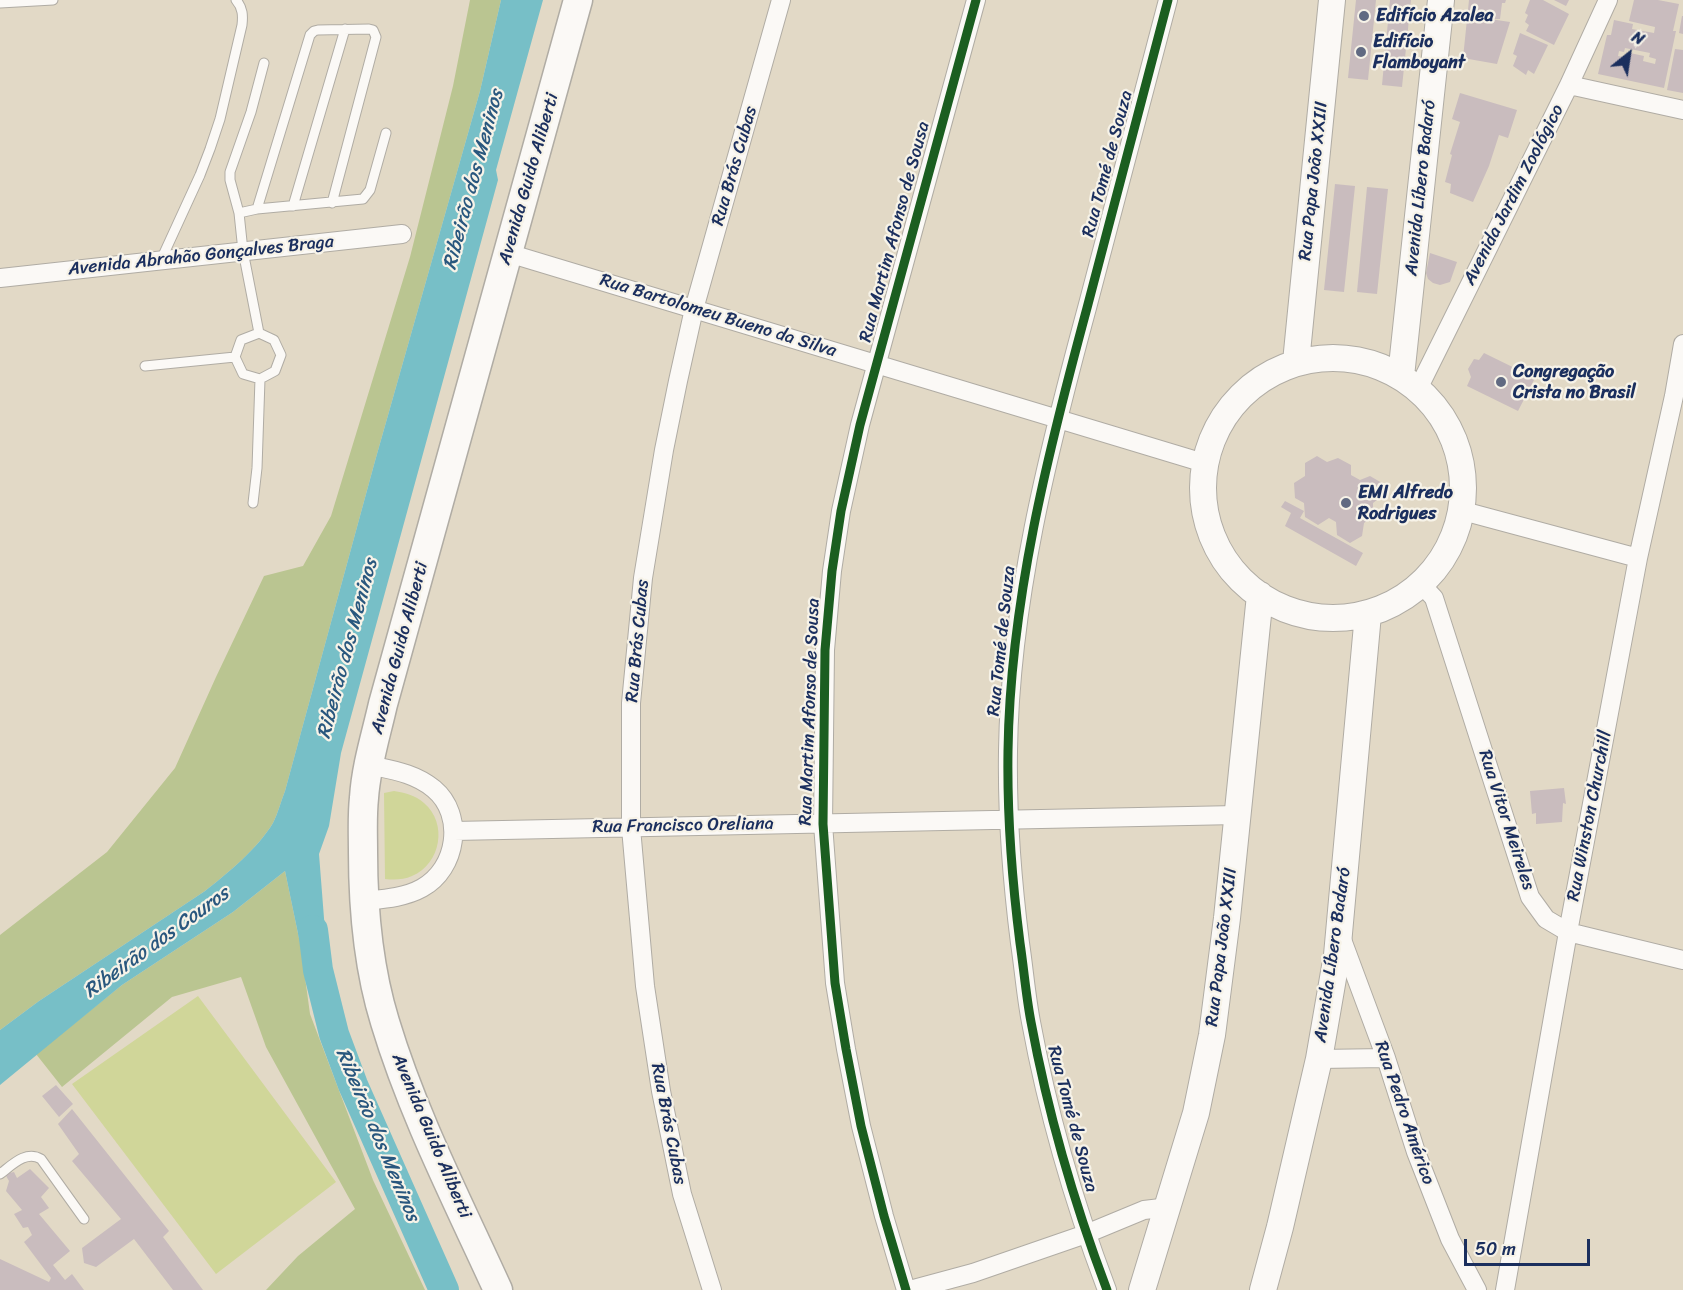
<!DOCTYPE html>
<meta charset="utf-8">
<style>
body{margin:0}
#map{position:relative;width:1683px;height:1290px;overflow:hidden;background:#e2d9c6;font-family:Sriracha,sans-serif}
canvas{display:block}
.north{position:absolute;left:1599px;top:24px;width:60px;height:60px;-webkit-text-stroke:4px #f7f3e8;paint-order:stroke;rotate:30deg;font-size:16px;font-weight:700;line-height:24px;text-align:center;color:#1b2f5e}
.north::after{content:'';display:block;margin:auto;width:21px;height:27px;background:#1b2f5e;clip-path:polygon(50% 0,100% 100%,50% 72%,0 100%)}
.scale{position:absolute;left:1464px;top:1239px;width:126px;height:27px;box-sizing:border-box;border:3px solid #1b2f5e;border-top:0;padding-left:8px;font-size:18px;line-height:21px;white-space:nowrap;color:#1b2f5e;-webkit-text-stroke:4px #f7f3e8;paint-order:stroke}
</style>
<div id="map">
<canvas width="1683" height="1290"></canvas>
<div class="north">N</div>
<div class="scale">50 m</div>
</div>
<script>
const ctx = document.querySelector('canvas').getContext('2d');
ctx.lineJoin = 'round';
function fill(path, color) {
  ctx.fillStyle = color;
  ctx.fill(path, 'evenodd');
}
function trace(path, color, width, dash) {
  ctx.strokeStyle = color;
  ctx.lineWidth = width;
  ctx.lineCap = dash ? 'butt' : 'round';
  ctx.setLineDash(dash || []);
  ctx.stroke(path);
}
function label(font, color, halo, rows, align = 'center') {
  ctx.font = font + ' Sriracha,sans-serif';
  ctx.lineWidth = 4.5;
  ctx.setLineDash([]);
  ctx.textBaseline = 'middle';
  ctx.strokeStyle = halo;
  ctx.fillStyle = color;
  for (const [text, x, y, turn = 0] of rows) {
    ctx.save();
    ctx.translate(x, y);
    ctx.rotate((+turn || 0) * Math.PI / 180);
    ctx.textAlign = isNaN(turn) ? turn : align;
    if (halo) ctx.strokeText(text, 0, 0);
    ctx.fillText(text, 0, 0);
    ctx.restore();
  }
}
const green = new Path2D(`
 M394 791C405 793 415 795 424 803 448 823 441 864 412 876 403 880 394 880 385 879L384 793Z
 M198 996 336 1182 216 1274 72 1084Z`);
const forest = new Path2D(`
 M470 0H501L480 91 375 461 285 791C281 801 278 813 273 823 258 848 228 873 205 891L39 1001 0 1030V935L107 852 175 768 216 677 264 576 303 566 331 516 410 257 453 86Z
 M285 871 301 948 310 1014 373 1180 425 1290H266L298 1256 355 1209 266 1047 241 977 172 997 62 1087 36 1054 122 985 233 912Z`);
const water = new Path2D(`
 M501 0H543L496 170 498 180 341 753 329 826 319 854 325 931 318 970 301 948 285 871 233 912 122 985 0 1085V1030L39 1001 205 891C228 873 258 848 273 823 278 813 281 801 285 791L375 461 480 91Z`);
const river = new Path2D(`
 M313 930 318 970 334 1034 353 1085 444 1290`);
const building = new Path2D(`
 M1356 0H1376L1368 80 1348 78Z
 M1390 0H1411L1402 87 1382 85Z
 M1469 0H1506L1505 3H1502L1500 19H1490L1510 22 1497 64 1463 58Z
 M1530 0H1543L1569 14 1554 45 1526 31 1529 25 1525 22 1528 15 1525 13Z
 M1554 0H1569L1566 6Z
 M1634 0H1658L1679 4 1673 31H1676L1664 88 1598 74 1607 35H1611L1614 20 1633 24 1632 29 1654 33 1655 27 1629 21ZM1625 48 1650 53 1649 57 1656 59 1655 64 1643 61 1644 56 1630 53 1629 58 1618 56 1619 51 1624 52Z
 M1682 16H1683V34L1679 33Z
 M1520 33 1548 45 1534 74 1528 70 1526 75 1513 66 1517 56 1513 54Z
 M1675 49 1683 50V93L1667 90Z
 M1460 93 1517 110 1508 138 1499 135 1489 166 1473 202 1450 193 1451 184 1445 182 1452 155 1450 154 1460 122 1452 119Z
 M1335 184 1355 186 1344 292 1324 290Z
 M1367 187 1388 189 1377 294 1357 292Z
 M1430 253 1457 262 1450 282 1440 285 1433 283 1428 279 1426 273Z
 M1484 353 1535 378 1518 411 1467 386 1471 377 1468 369 1474 359 1479 360Z
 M1317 456 1327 462 1338 458 1351 465V475L1360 480 1370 476 1382 483V496L1373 503V516L1364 523 1362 536 1350 543 1337 535 1336 522 1329 518 1318 525 1305 517 1304 503 1295 498 1294 483 1305 476V463Z
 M1285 501 1304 511 1300 518 1363 553 1356 566 1285 526 1291 513 1281 507Z
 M1564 788 1566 804 1563 803 1562 822 1536 824V813L1532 814 1530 791Z
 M56 1085 73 1104 59 1117 42 1096Z
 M72 1109 169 1231 163 1237 203 1290H173L134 1239 96 1267 84 1263 82 1248 121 1219 72 1161 79 1154 58 1124Z
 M30 1169 49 1188 41 1197 49 1208 39 1214 70 1251 53 1265 65 1280 72 1274 84 1290H0V1259L49 1282 51 1278 24 1242 32 1235 28 1227 23 1228 14 1214 22 1210 6 1191 9 1181 5 1174 14 1172 17 1178Z`);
const lane = new Path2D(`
 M0 3 53 0
 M264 63 251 112 230 172V180L239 213 257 209 363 199 370 190 386 133
 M293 206 345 29
 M257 209 310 35 314 31 318 30 369 29 373 30 376 37 332 203
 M239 213 243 251 259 333
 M161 260 200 175 210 149 220 119 242 25C243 16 243 8 236 0
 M259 333 274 340 281 355 275 371 260 379 243 374 235 357 241 340Z
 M145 366 235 357
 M253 503 257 468 260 379
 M0 1174C12 1165 26 1150 41 1159L84 1219`);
const street = new Path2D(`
 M1569 85 1683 110
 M508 253 1204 463
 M0 278 402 234
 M1418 389 1569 85 1608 0
 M1463 511 1638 558
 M1422 585 1434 598 1530 897 1546 919 1568 932 1683 960
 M454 831 1237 815
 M363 901C382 899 404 898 422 888 457 869 465 815 434 789 415 773 392 770 369 765
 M1341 937 1386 1058 1416 1152 1450 1239 1477 1290
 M1319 1059 1386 1058
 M712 1290 682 1194 661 1091 645 986 631 828V703L643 578 664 450 678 381 694 309 781 0
 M906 1290 884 1216 861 1126 846 1049 835 983 823 824 825 650 832 571 841 511 860 425 976 0
 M910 1290 973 1273 1086 1234 1144 1210 1169 1207
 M1107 1290C1074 1203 1048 1114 1031 1022 1026 996 1024 970 1020 943 1012 880 1007 816 1008 751 1010 602 1048 452 1087 308 1114 205 1141 103 1168 0
 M1505 1290 1568 932 1638 558 1674 396 1683 344`);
const secondary = new Path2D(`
 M1203 488a130 130 0 1 1 260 0a130 130 0 1 1-260 0Z
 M1296 362 1332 0
 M1401 376 1441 0
 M1142 1290 1196 1113 1212 1035 1227 918 1260 595
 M1263 1290 1280 1227 1319 1059 1337 955 1368 614`);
const primary = new Path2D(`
 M498 1290C458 1202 413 1115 385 1022 368 967 363 910 363 852 363 834 362 816 364 798 366 766 376 735 383 704L578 0`);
const cycleway = new Path2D(`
 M906 1290 884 1216 861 1126 846 1049 835 983 823 824 825 650 832 571 841 511 860 425 976 0
 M1107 1290C1074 1203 1048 1114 1031 1022 1026 996 1024 970 1020 943 1012 880 1007 816 1008 751 1010 602 1048 452 1087 308 1114 205 1141 103 1168 0`);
const markers = [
 [1364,16,6,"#616a82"],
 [1361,52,6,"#616a82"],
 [1501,382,6,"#616a82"],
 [1346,503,6,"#616a82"]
];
const poiNames = [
 ["Edifício Azalea",1376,16],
 ["Edifício",1373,42],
 ["Flamboyant",1373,63],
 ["Congregação",1513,372],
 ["Crista no Brasil",1513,393],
 ["EMI Alfredo",1358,493],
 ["Rodrigues",1358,514]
];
const streetNames = [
 ["Rua Tomé de Souza",1108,164,-75],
 ["Rua Brás Cubas",735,166,-74],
 ["Avenida Guido Aliberti",529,179,-74],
 ["Rua Papa João XXIII",1314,181,-84],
 ["Avenida Líbero Badaró",1421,188,-84],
 ["Avenida Jardim Zoológico",1514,195,-63],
 ["Rua Martim Afonso de Sousa",895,232,-75],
 ["Avenida Abrahão Gonçalves Braga",201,256,-6],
 ["Rua Bartolomeu Bueno da Silva",718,316,17],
 ["Rua Brás Cubas",638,641,-85],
 ["Rua Tomé de Souza",1002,641,-84],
 ["Avenida Guido Aliberti",400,648,-75],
 ["Rua Martim Afonso de Sousa",810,712,-88],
 ["Rua Winston Churchill",1590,816,-79],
 ["Rua Vitor Meireles",1506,820,72],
 ["Rua Francisco Oreliana",683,826,-1],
 ["Rua Papa João XXIII",1222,947,-83],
 ["Avenida Líbero Badaró",1333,955,-82],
 ["Rua Pedro Américo",1404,1113,71],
 ["Rua Tomé de Souza",1072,1119,75],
 ["Rua Brás Cubas",668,1124,79],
 ["Avenida Guido Aliberti",431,1136,67]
];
const waterNames = [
 ["Ribeirão dos Meninos",474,180,-75],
 ["Ribeirão dos Meninos",348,649,-75],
 ["Ribeirão dos Couros",157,943,-36],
 ["Ribeirão dos Meninos",377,1135,67]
];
fill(green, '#d0d699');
fill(forest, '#bac591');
fill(water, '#77bfc7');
trace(river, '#77bfc7', 30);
fill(building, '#c9bcbe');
trace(lane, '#b0aca4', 11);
trace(street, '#b0aca4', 20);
trace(secondary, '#b0aca4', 28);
trace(primary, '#b0aca4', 31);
trace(lane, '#fbf9f6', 9);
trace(street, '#fbf9f6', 18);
trace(secondary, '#fbf9f6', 26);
trace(primary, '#fbf9f6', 28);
trace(cycleway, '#1b5e20', 9);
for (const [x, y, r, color] of markers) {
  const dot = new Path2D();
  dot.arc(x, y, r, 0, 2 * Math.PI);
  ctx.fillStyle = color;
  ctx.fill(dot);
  trace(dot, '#f7f3e8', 2);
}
label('bold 18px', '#1b2f5e', '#f7f3e8', poiNames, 'left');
label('18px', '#1b2f5e', '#f7f3e8', streetNames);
label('italic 20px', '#29577e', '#f7f3e8', waterNames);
</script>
